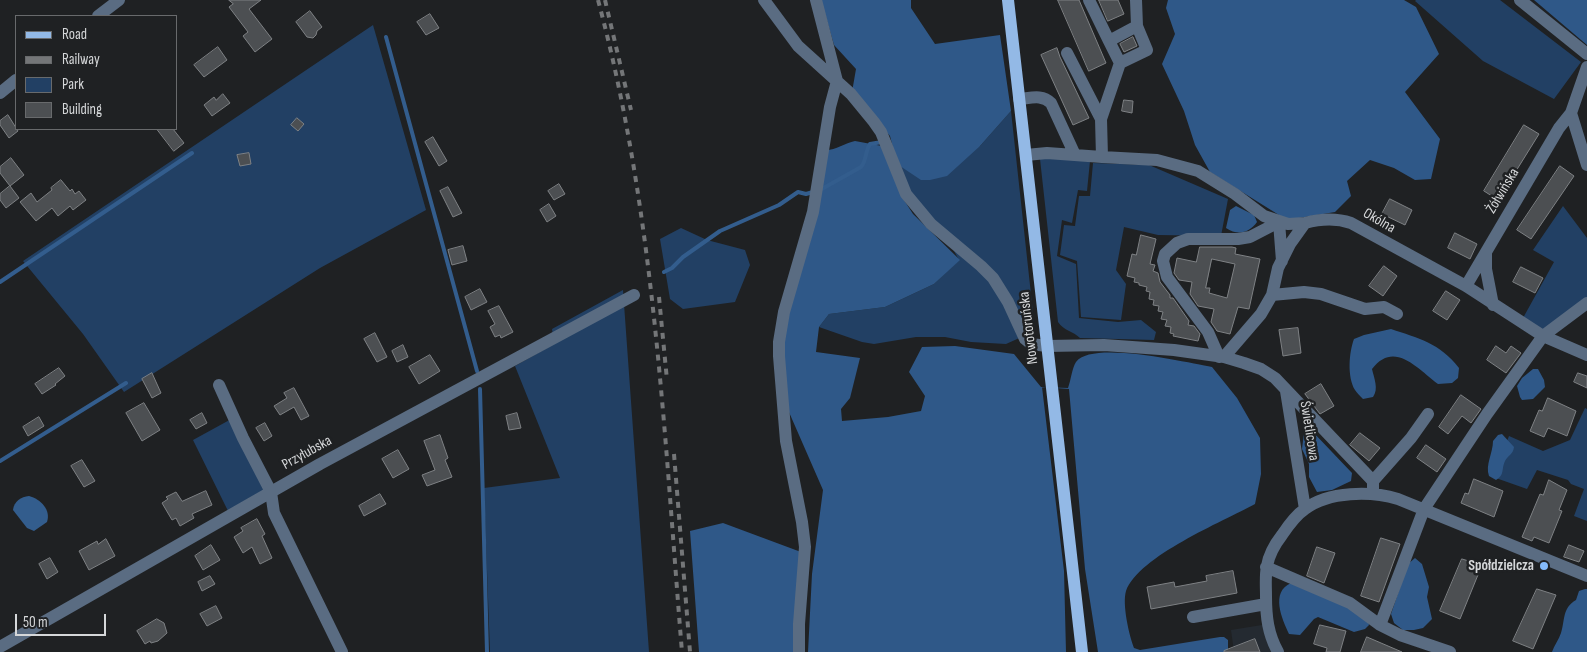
<!DOCTYPE html>
<meta charset="utf-8">
<style>
body{margin:0}
#map{position:relative;width:1587px;height:652px;overflow:hidden;background:#1f2123;font-family:"Sofia Sans Condensed",sans-serif}
canvas{display:block}
.legend{position:absolute;left:15px;top:15px;width:162px;height:115px;box-sizing:border-box;background:#1f2123;border:1px solid #686a6c;margin:0;padding:6px 9px;list-style:none;font-size:15px;color:#d5d7d9}
.legend li{display:flex;align-items:center;gap:10px;height:25px}
.legend b{width:25px;border:1px solid #686a6c}
.scale{position:absolute;left:15px;top:614px;width:91px;height:22px;box-sizing:border-box;border:2px solid #d5d7d9;border-top:0;padding-left:6px;font-size:15px;line-height:18px;white-space:nowrap;color:#d5d7d9;-webkit-text-stroke:4px #1f2123;paint-order:stroke}
</style>
<div id="map">
<canvas width="1587" height="652"></canvas>
<ul class="legend">
<li><b style="height:6px;background:#93b9e6"></b>Road</li>
<li><b style="height:6px;background:#747678"></b>Railway</li>
<li><b style="height:14px;background:#224064"></b>Park</li>
<li><b style="height:14px;background:#4c4f52"></b>Building</li>
</ul>
<div class="scale">50 m</div>
</div>
<script>
const ctx = document.querySelector('canvas').getContext('2d');
ctx.lineJoin = 'round';
function fill(path, color) {
  ctx.fillStyle = color;
  ctx.fill(path, 'evenodd');
}
function trace(path, color, width, dash) {
  ctx.strokeStyle = color;
  ctx.lineWidth = width;
  ctx.lineCap = dash ? 'butt' : 'round';
  ctx.setLineDash(dash || []);
  ctx.stroke(path);
}
function label(font, color, halo, rows, align = 'center') {
  ctx.font = font + ' "Sofia Sans Condensed",sans-serif';
  ctx.lineWidth = 5;
  ctx.setLineDash([]);
  ctx.textBaseline = 'middle';
  ctx.strokeStyle = halo;
  ctx.fillStyle = color;
  for (const [text, x, y, turn = 0] of rows) {
    ctx.save();
    ctx.translate(x, y);
    ctx.rotate((+turn || 0) * Math.PI / 180);
    ctx.textAlign = isNaN(turn) ? turn : align;
    if (halo) ctx.strokeText(text, 0, 0);
    ctx.fillText(text, 0, 0);
    ctx.restore();
  }
}
const built = new Path2D(`
 M1268 624 1278 652H1234L1231 630Z`);
const green = new Path2D(`
 M1416 0H1500L1581 62 1554 99 1483 61 1415 1Z
 M373 25 426 210 320 268 124 392 83 334 23 261Z
 M1011 111 1035 331 1006 344 971 342 945 337H916L874 344 862 342 819 327 829 314 885 307 934 284 959 260 947 238 931 224 894 166 980 146Z
 M1045 158 1090 161 1087 191 1078 190 1072 223 1062 220 1057 256 1076 264 1079 318 1118 322 1141 320 1156 332 1154 340 1080 338C1073 331 1064 331 1058 322L1040 159Z
 M1093 163 1149 165 1228 199 1221 236 1158 235 1124 227 1116 270 1126 284 1121 320 1081 317 1077 261 1060 255 1064 225 1075 226 1079 196H1090Z
 M1563 206 1587 238V302L1544 333 1523 318 1554 262 1533 250Z
 M681 228 707 240 745 250 750 265 735 302 683 309 670 299 660 239Z
 M623 290 649 652H490L484 488 560 478 515 366 554 344 552 329Z
 M1585 408 1587 409V521L1574 516 1584 489 1571 484 1568 480 1537 470 1527 489 1493 477 1509 436 1543 451 1570 440Z
 M235 417 272 488 229 513 193 440Z`);
const forest = new Path2D(`
 M821 0H911V8L935 44 1000 35 1011 111 980 146 947 176 930 180H921L897 164 890 136 852 92 856 69 834 45Z
 M1168 0H1404L1416 7 1439 54 1405 92 1440 139 1431 179 1415 180 1394 168 1370 160 1347 181 1351 196 1335 212 1287 220 1210 172 1195 145 1184 111 1162 64 1175 34 1166 8Z
 M1534 0H1587V45Z
 M855 141 882 146 904 200 913 214 960 260 934 284 885 307 829 314 819 327 816 352 860 358 850 398 841 409 842 421 888 417 921 411 925 396 909 372 922 347 955 346 1014 354 1041 387 1068 388C1071 380 1072 368 1076 362 1092 340 1188 363 1212 367L1237 398 1260 438 1261 474 1255 504C1222 522 1139 556 1126 591 1122 604 1129 635 1134 648L1140 650 1220 637H1224L1228 640V652H1098L1085 569 1069 389 1042 387 1064 571 1066 652H808L812 574 823 490 785 403 781 340 826 150C836 150 845 143 855 141Z
 M1236 206 1254 215 1257 222C1249 233 1238 236 1226 228L1230 210Z
 M1391 329C1418 338 1440 343 1459 368L1458 378 1452 383 1438 384C1417 368 1394 340 1372 369 1374 378 1379 389 1373 397L1363 399C1360 396 1357 393 1355 390 1347 377 1349 352 1354 339L1364 335Z
 M1533 369H1538L1544 380 1545 387 1533 399 1522 400 1520 397 1517 386 1522 378Z
 M1312 431 1352 473 1351 481 1332 490 1317 492 1309 477V464L1302 449 1304 433Z
 M1502 434 1514 447C1513 455 1508 455 1505 461 1501 469 1505 475 1496 480L1489 476C1485 465 1493 453 1493 441L1498 435Z
 M723 523 801 552 799 652H699L690 531Z
 M1415 558 1422 564 1429 587 1427 597 1432 619 1423 628 1414 630H1403L1394 623 1391 614 1408 564Z
 M1291 583 1336 600 1368 621 1369 625 1365 629 1354 632 1318 617 1314 619 1300 635 1289 634C1282 619 1270 592 1291 583Z
 M1585 589H1587V652H1552C1554 646 1559 639 1561 633 1565 621 1562 608 1576 600L1579 591Z`);
const water = new Path2D(`
 M29 496C41 499 51 510 47 522L34 531 27 528 13 510C14 501 21 497 29 496Z`);
const stream = new Path2D(`
 M386 37 477 371
 M820 190 861 167C867 160 865 151 870 144L882 142
 M664 272 672 268 683 257 720 231 779 205 798 192 806 194 813 192
 M0 282 192 153
 M480 389 487 652
 M0 461 126 383`);
const building = new Path2D(`
 M229 0H261L249 9 272 39 255 52 243 36 248 32 229 7 233 4Z
 M1058 0H1079L1106 63 1089 71Z
 M1099 0H1118L1124 14 1108 21Z
 M310 11 322 27 317 31 316 35 313 38 307 37 296 22Z
 M430 14 439 28 426 35 417 22Z
 M1133 37 1137 46 1124 52 1120 44Z
 M218 47 227 60 204 77 194 65Z
 M1057 48 1060 57 1089 118 1073 125 1041 55Z
 M223 94 230 103 212 116 204 105 214 97 216 100Z
 M1124 100 1133 101 1132 113 1122 111Z
 M8 115 18 131 9 138 0 125V121Z
 M297 118 304 124 298 131 291 125Z
 M1524 125 1539 134 1498 200 1484 191Z
 M157 129H173L184 143 174 151Z
 M433 137 447 161 439 166 425 142Z
 M249 153 251 164 240 166 237 155Z
 M11 158 24 175 10 186 0 173V167Z
 M1560 166 1574 176 1531 239 1517 230Z
 M61 180 70 191 72 189 75 194 79 191 86 200 73 210 70 206 58 216 52 208 36 221 20 202 31 193 37 202 52 190 51 188Z
 M559 184 565 194 554 200 548 191Z
 M10 186 19 198 6 208 0 200V194Z
 M448 187 462 213 453 217 440 191Z
 M1390 199 1412 210 1405 225 1382 214Z
 M549 204 556 216 547 222 540 210Z
 M1455 233 1477 244 1470 259 1448 248Z
 M1141 235 1156 239 1150 264 1155 265 1153 271 1158 273 1160 282 1170 295V298H1173L1189 321 1188 325 1194 326 1200 334 1198 341 1173 336 1174 334 1170 333 1171 327 1165 326 1167 320 1161 319 1163 312 1158 311 1159 306 1153 305 1154 300 1149 299 1150 292 1146 291 1147 287 1139 285V283L1134 282 1135 278 1127 276 1132 254 1136 255Z
 M463 246 467 261 452 265 448 250Z
 M1200 247H1232L1236 248 1235 254 1260 259 1249 309 1238 307 1230 334 1217 331 1211 322 1214 309 1198 306 1190 294 1192 282 1179 280 1174 273 1177 258 1196 262ZM1212 259 1235 264 1227 298 1209 293 1210 288H1206Z
 M1384 266 1397 276 1383 296 1369 286Z
 M1521 267 1543 278 1535 293 1513 282Z
 M480 289 487 302 471 310 465 297Z
 M1446 291 1460 300 1447 320 1433 311Z
 M499 306 513 332 501 338 500 335 495 337 490 327 495 324 488 311Z
 M1298 328 1301 353 1283 356 1279 330Z
 M375 333 387 357 377 362 364 339Z
 M403 345 408 357 397 362 392 351Z
 M1496 346 1506 353 1511 346 1521 353 1506 373 1487 360Z
 M430 355 440 371 419 384 409 367Z
 M59 368 65 376 55 384 56 385 42 394 35 384Z
 M152 373 161 393 152 398 142 379Z
 M1578 373 1587 376V388L1574 382Z
 M1321 384 1334 406 1320 414 1305 394Z
 M294 388 309 416 301 420 294 407 280 415 274 406 287 398 284 393Z
 M1461 395 1481 409 1471 423 1462 416 1448 434 1439 427Z
 M1548 398 1576 411 1567 436 1548 428 1544 437 1530 431 1539 410 1542 411Z
 M144 403 160 430 142 441 126 413Z
 M202 413 207 423 196 429 190 420Z
 M517 413 521 428 509 430 506 416Z
 M39 417 44 426 28 436 23 427Z
 M265 423 272 436 264 441 256 428Z
 M1360 433 1380 448 1369 461 1350 445Z
 M440 435 448 458 445 460 452 477 427 486 422 475 435 470 424 441Z
 M1426 445 1446 459 1437 472 1417 458Z
 M398 450 409 469 393 478 382 459Z
 M82 460 95 481 84 487 71 466Z
 M1474 479 1503 491 1494 517 1461 503 1465 493 1468 494Z
 M1549 480 1567 490 1559 510 1562 511 1549 543 1534 537 1532 541 1522 537 1540 494 1543 495Z
 M206 491 212 505 192 514 194 518 180 526 176 518 172 520 162 503 168 499 166 497 176 492 182 501Z
 M380 494 386 504 364 516 359 506Z
 M257 519 265 534 262 536 272 558 260 564 252 547 243 553 234 537 243 531 241 528Z
 M1381 538 1400 544 1379 602 1361 596Z
 M106 539 115 556 89 570 79 551 97 541 98 544Z
 M211 545 220 560 203 570 195 556Z
 M1569 545 1584 551 1579 562 1564 557Z
 M1317 547 1335 553 1324 583 1307 576Z
 M50 558 58 572 47 579 39 564Z
 M1462 559 1482 565 1460 619 1440 611Z
 M1233 571 1237 593 1151 609 1147 587 1174 582 1175 587 1207 581 1206 576Z
 M210 576 215 584 202 591 198 582Z
 M1537 589 1556 595 1533 649 1513 641Z
 M216 606 222 618 207 626 200 614Z
 M157 619 164 623 167 633 158 641 151 643 150 641 145 644 137 631Z
 M1320 625 1346 631 1340 652H1326L1327 648 1314 644Z
 M1367 637 1402 652H1361Z
 M1255 639 1260 652H1224V651Z`);
const minor = new Path2D(`
 M764 0 798 46 851 94 874 122 881 132 906 194 931 224 981 266 993 278 1008 302 1025 339 1031 344 1047 346 1104 345 1174 350 1224 357 1244 363 1261 369 1275 378 1373 481V493
 M1089 0 1109 41
 M1520 0 1587 54
 M98 16 119 0
 M1067 53 1101 119
 M1120 63 1147 50 1137 26
 M1587 67 1571 113 1587 165
 M0 93 16 80
 M1019 99C1031 98 1042 94 1051 103L1075 155
 M1026 155 1047 153 1102 157 1101 119 1120 63 1109 41 1137 26 1136 0
 M1102 157 1157 160 1198 171 1235 194 1264 216 1288 224 1305 223
 M1279 222 1282 261
 M1486 253V269L1493 305
 M1466 286 1559 128 1571 113
 M1272 295 1304 292 1321 294 1365 309 1384 307 1397 314
 M1219 357 1208 332 1167 277 1163 261 1165 254 1177 243 1188 239H1238L1250 237 1279 222
 M1224 357 1261 314 1272 295 1278 268 1290 244 1305 223C1320 219 1336 218 1351 223L1466 286 1543 336 1587 303
 M219 385 243 438 271 492 274 513 342 652
 M1286 391 1305 509
 M1373 481 1411 438 1428 414
 M1266 567 1350 603 1380 625 1400 635 1450 652
 M1193 617 1266 604
 M1380 625 1424 509 1487 414 1543 336 1587 355
 M0 647 320 464 634 295
 M799 652V624L805 547 802 522 786 441 779 356V342L784 312 813 212 830 107 837 81 816 0
 M1278 652C1268 634 1266 617 1266 596 1266 586 1265 576 1267 566 1269 554 1275 544 1282 535 1288 526 1296 515 1305 509 1329 491 1371 491 1398 499L1587 576`);
const major = new Path2D(`
 M1008 0 1082 652`);
const rail = new Path2D(`
 M598 0C655 212 664 434 682 652
 M605 0 631 110
 M659 297 667 380
 M674 454 690 652`);
const markers = [
 [1544,566,5,"#85bbfb"]
];
const streetNames = [
 ["Żółwińska",1503,191,-59],
 ["Okólna",1379,221,30],
 ["Nowotoruńska",1029,328,-97],
 ["Świetlicowa",1309,431,81],
 ["Przyłubska",307,453,-29]
];
const poiNames = [
 ["Spółdzielcza",1534,566]
];
fill(built, '#242a31');
fill(green, '#224064');
fill(forest, '#2f5888');
fill(water, '#335d8d');
trace(stream, '#335d8d', 4);
fill(building, '#4c4f52');
trace(building, '#7e8184', 1);
trace(minor, '#5a6c82', 12);
trace(major, '#93b9e6', 12);
trace(rail, '#747678', 4, [6, 6]);
for (const [x, y, r, color] of markers) {
  const dot = new Path2D();
  dot.arc(x, y, r, 0, 2 * Math.PI);
  ctx.fillStyle = color;
  ctx.fill(dot);
  trace(dot, '#1f2123', 2);
}
label('15px', '#d5d7d9', '#1f2123', streetNames);
label('bold 15px', '#d5d7d9', '#1f2123', poiNames, 'right');
</script>
